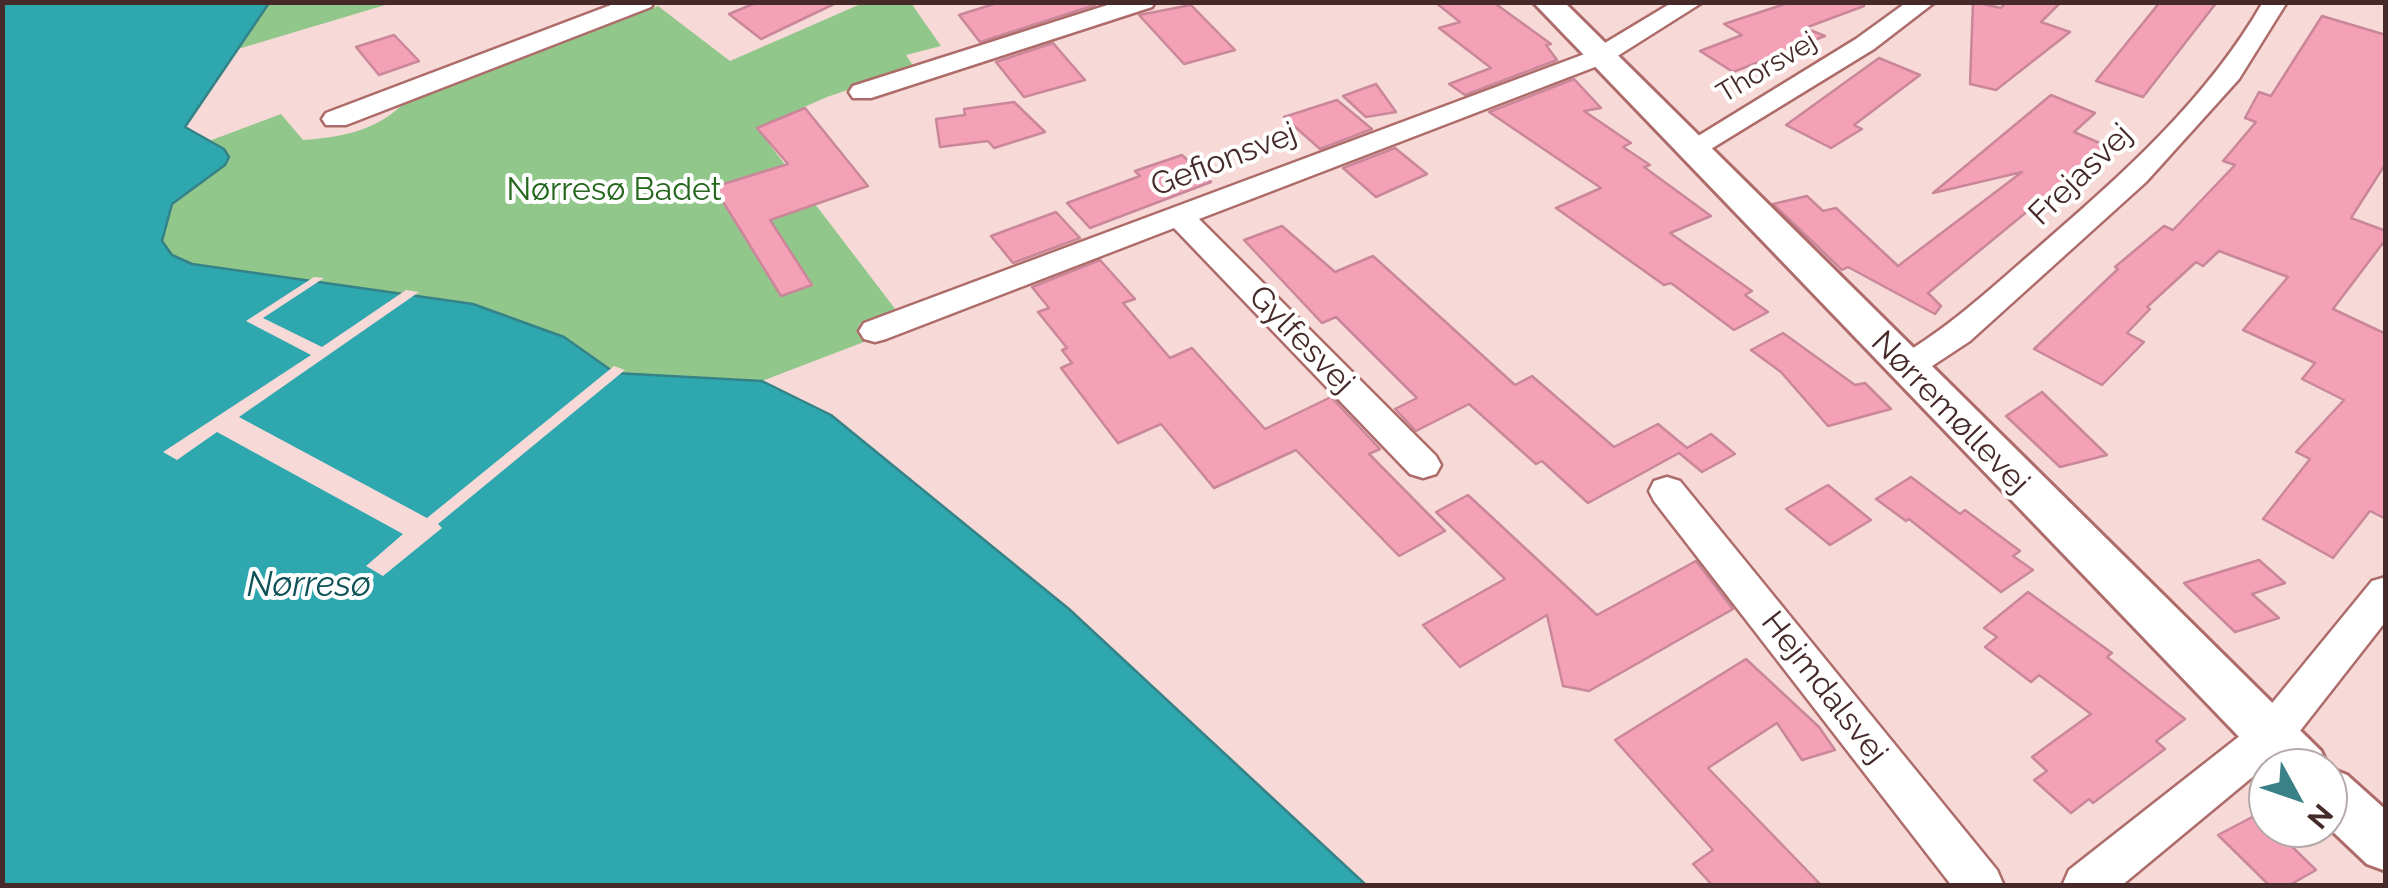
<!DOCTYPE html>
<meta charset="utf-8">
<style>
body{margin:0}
#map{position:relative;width:2388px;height:888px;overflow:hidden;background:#f7d9d7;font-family:Raleway,sans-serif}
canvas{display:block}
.frame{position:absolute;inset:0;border:5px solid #452a29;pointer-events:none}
.north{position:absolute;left:2248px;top:748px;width:100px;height:100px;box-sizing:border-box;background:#fff;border:2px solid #b5aaa9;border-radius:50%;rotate:130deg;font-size:28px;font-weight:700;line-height:40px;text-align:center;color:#452a29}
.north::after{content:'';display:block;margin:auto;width:35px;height:45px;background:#398186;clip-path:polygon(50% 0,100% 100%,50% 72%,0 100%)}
</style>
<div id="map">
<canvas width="2388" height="888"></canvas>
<div class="frame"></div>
<div class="north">N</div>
</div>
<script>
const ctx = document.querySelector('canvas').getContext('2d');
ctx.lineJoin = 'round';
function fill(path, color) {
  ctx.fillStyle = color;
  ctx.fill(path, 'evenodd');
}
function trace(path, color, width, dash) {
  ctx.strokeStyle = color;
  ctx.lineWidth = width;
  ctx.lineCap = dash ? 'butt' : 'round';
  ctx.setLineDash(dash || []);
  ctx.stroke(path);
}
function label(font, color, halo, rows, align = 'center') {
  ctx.font = font + ' Raleway,sans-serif';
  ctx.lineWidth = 8;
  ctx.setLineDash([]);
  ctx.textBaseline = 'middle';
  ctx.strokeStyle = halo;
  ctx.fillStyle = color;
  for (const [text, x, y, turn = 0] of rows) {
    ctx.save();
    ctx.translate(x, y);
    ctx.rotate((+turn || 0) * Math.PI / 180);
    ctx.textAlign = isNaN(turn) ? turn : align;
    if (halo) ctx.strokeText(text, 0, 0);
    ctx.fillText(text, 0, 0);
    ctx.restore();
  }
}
const green = new Path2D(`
 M269 3V2L392 3 238 49Z
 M863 3H911L941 46 906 55 914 67 827 97 757 128 896 310 859 325 869 340 762 381 615 373 321 283 192 264 172 255 162 241 172 204 225 165V149L209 141 281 114 303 140C342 137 377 131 405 102L658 6 730 61Z`);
const water = new Path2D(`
 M2 3H269L185 127 224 149 229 157 225 165 172 204 162 241 172 255 192 264 473 304 564 337 615 373 762 381 831 415 1069 609 1366 885H3Z`);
const pier = new Path2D(`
 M314 277 324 278 263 318 322 347 406 290 419 292 239 417 427 518 614 366 625 370 438 524 442 528 383 576 366 566 403 534 217 432 177 460 163 452 311 355 246 321Z`);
const building = new Path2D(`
 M758 2H833L834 4 761 39 729 14Z
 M1000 2H1094L1095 5 980 42 959 15Z
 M1435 2H1493L1551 44 1546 45 1557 60 1465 95 1449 84 1491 68 1439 28 1460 22Z
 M1791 2H1864V6L1805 28 1825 36 1733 72 1700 51 1742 35 1724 24Z
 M1973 2 2001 8 2006 2H2061L2041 22 2070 32 1996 90 1970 84Z
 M2160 2H2217L2143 97 2096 81Z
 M1191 5 1235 50 1184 64 1139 15Z
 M2322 16 2386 35V163L2351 218 2386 231V239L2333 309 2386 334V519L2370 511 2333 558 2263 519 2310 459 2296 452 2344 400 2302 379 2315 363 2243 330 2288 277 2219 251 2203 266 2196 262 2147 307 2150 309 2127 333 2144 342 2102 385 2034 349 2118 269 2115 267 2164 226 2173 230 2235 165 2223 161 2256 122 2245 118 2259 92 2271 96Z
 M394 35 419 61 379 75 356 47Z
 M1053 43 1085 80 1024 97 996 62Z
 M1879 58 1920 75 1854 125 1862 129 1831 148 1786 125Z
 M1574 79 1601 108 1584 111 1631 143 1623 147 1650 165 1644 167 1711 216 1670 233 1752 291 1745 295 1768 312 1734 330 1671 283 1664 285 1556 208 1601 188 1489 112Z
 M1376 84 1396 112 1366 117 1343 96Z
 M2051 95 2095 113 2074 132 2116 150 2057 201 2046 196 1928 293 1941 306 1935 314 1848 267 1842 270 1773 204 1807 196 1823 211 1836 208 1898 266 2022 172 1933 193Z
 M1337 100 1372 129 1320 149 1284 117Z
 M1014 102 1045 132 994 148 988 141 940 147 936 119 965 115 964 109Z
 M805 108 868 186 770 220 812 285 781 296 714 187 788 164 757 128Z
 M1395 148 1427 174 1376 197 1343 168Z
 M1182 155 1211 182 1090 228 1067 203 1140 176 1135 171Z
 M1056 212 1080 238 1013 263 991 236Z
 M1282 226 1335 272 1373 256 1515 385 1532 376 1614 447 1658 424 1687 448 1711 434 1735 454 1702 472 1679 453 1588 503 1542 461 1536 464 1469 404 1416 431 1395 409 1417 398 1336 317 1322 323 1244 240Z
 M1100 260 1135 299 1123 303 1170 358 1192 348 1265 429 1331 397 1380 449 1369 454 1445 531 1399 556 1296 450 1214 488 1161 424 1118 443 1061 368 1072 363 1062 350 1067 348 1038 312 1049 308 1032 287Z
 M1783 333 1855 385 1865 383 1891 409 1828 426 1781 372 1751 350Z
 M2042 392 2107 455 2060 467 2006 416Z
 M1911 477 1960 514 1965 510 2020 551 2013 556 2033 570 2001 592 1909 519 1906 521 1876 499Z
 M1828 485 1871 520 1830 545 1786 509Z
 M1468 495 1597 615 1696 561 1733 609 1589 691 1563 686 1547 615 1460 667 1423 625 1505 579 1436 512Z
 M2259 560 2285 583 2252 594 2279 618 2235 632 2184 583Z
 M2028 592 2112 653 2107 657 2185 719 2156 741 2165 749 2093 803 2089 799 2071 813 2034 780 2047 771 2032 757 2091 714 2039 675 2031 682 1985 647 1997 637 1984 628Z
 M1746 659 1819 727 1835 750 1802 760 1777 723 1708 768 1822 886H1713L1693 864 1713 850 1615 740Z
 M2258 814 2268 828H2273L2316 870 2288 886H2270L2218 835Z`);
const minor = new Path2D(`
 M619 2H654L651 7 346 125H326L322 119 326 113Z
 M1117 2H1155L1152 7 871 98H853L849 92 853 86Z
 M1673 2H1703L1608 62 1199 219 1436 456 1441 465 1436 474 1423 478 1410 474 1174 228 886 339 875 342 864 339 859 331 864 323 1590 52Z
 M1907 2H1935L1874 49 1701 155H1681L1677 149 1856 39Z
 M2263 2H2287L2239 79 2146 182 1970 341 1917 376 1905 379 1893 376 1888 368 1893 360C1945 331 1987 292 2032 253 2118 178 2205 103 2263 2Z
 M1667 477 1680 481 1997 870 2004 886H1952L1654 501 1649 491 1654 481Z
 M2386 577V621L2285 750 2121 886H2062L2069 870 2255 724 2372 581Z`);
const tertiary = new Path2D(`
 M1533 2H1564L2321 751 2329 768 2347 775 2386 810V871L2367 864 2328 827V768H2269Z`);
const farStreetnames = [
 ["Thorsvej",1767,68,-31]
];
const streetNames = [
 ["Gefionsvej",1224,160,-21],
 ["Frejasvej",2081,175,-44],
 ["Gylfesvej",1301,340,46],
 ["Nørremøllevej",1950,413,46],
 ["Hejmdalsvej",1824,688,52]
];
const parkNames = [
 ["Nørresø Badet",614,190]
];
const waterNames = [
 ["Nørresø",309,585]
];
fill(green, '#92c78b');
fill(water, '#2ea7af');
trace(water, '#358287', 2.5);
fill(pier, '#f7d9d7');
fill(building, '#f4a1b8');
trace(building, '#c98799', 2.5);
trace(minor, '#ad6c6a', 5);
trace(tertiary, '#ad6c6a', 6);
fill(minor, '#fff');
fill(tertiary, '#fff');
label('28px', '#452a29', '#fff', farStreetnames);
label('32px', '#452a29', '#fff', streetNames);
label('32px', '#25671d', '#fff', parkNames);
label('italic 35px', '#0e5256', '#fff', waterNames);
</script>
